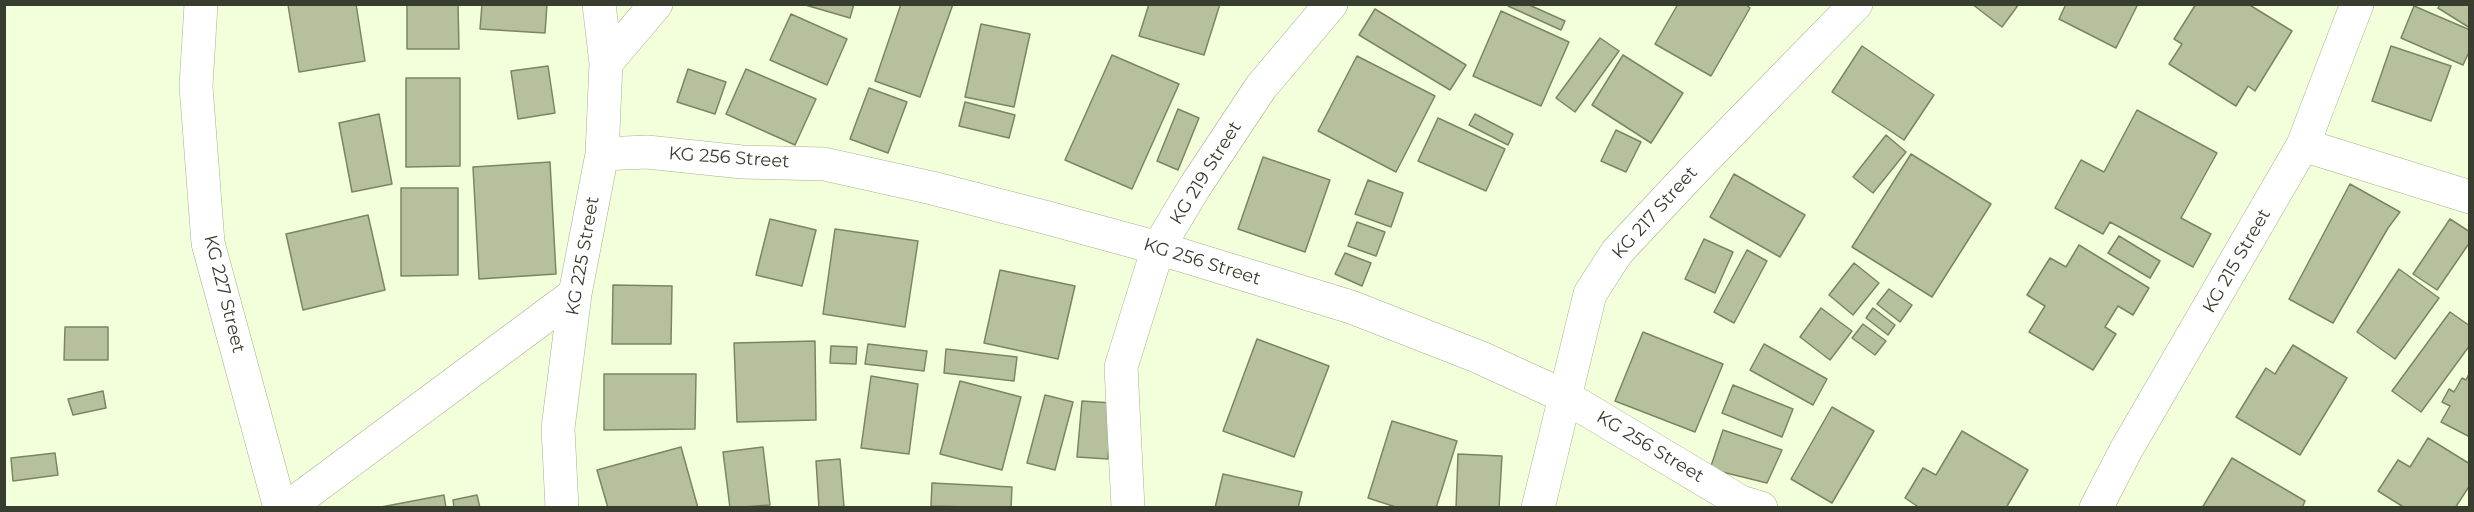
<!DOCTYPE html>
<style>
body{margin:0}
#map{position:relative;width:2474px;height:512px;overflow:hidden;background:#f3ffda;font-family:Montserrat,sans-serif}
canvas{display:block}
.frame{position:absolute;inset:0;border:6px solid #393d2f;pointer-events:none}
</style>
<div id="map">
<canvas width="2474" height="512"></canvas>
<div class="frame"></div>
</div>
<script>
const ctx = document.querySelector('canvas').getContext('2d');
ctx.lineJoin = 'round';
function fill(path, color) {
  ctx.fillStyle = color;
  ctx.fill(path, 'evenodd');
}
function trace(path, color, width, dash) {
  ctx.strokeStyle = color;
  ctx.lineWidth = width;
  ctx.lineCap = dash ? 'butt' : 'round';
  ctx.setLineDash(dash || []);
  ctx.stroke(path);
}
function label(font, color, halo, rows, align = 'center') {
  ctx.font = font + ' Montserrat,sans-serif';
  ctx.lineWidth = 4.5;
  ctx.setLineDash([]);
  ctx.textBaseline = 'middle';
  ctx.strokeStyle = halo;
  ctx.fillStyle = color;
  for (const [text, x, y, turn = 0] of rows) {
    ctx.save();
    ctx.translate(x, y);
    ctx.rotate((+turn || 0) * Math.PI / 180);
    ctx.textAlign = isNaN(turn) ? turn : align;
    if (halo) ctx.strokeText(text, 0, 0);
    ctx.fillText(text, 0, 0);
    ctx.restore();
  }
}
const building = new Path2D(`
 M356 4 365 61 299 72 288 5Z
 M407 4H458L459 49H407Z
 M482 4H547L545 33 480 29Z
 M802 4H854L850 18Z
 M901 4H953L920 97 875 81Z
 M1149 4H1220L1204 55 1139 36Z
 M1508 4H1527L1565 21 1561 30 1508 6Z
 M1678 4H1745L1750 8 1711 76 1655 44Z
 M1972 4H2019L2002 27Z
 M2066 4H2138L2116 48 2059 19Z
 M2196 4H2248L2292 31 2255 91 2248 86 2236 106 2169 64 2182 44 2174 39Z
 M2440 4H2470V28L2438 8Z
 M2414 6 2470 30V50L2463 65 2401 38Z
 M1375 9 1466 65 1450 90 1359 35Z
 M1501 11 1569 42 1541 106 1473 76Z
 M791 14 847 39 827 85 770 60Z
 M981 24 1030 34 1014 107 965 97Z
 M1600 38 1619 51 1575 112 1556 98Z
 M1862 46 1934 95 1904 140 1832 92Z
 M2391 46 2451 66 2431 121 2372 101Z
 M1112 55 1179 84 1132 189 1065 160Z
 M1623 55 1683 93 1651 143 1592 105Z
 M1357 56 1435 96 1396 172 1318 131Z
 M548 66 555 113 518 119 511 71Z
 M688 69 726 82 715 114 677 102Z
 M746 69 816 99 795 145 726 114Z
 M406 78H460V166L406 167Z
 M869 88 907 102 888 153 850 139Z
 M965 102 1015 115 1009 138 959 126Z
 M1178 109 1199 118 1178 170 1157 161Z
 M2137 110 2217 153 2181 218 2211 234 2193 267 2110 222 2103 234 2055 208 2081 160 2104 172Z
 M379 114 392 184 352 192 339 123Z
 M1475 114 1513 134 1508 145 1469 125Z
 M1438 118 1505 149 1486 191 1418 161Z
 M1616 130 1641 142 1626 172 1601 161Z
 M1886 135 1906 152 1873 193 1853 177Z
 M1911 154 1991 204 1932 297 1852 247Z
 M1263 157 1330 180 1305 252 1238 229Z
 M550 162 556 274 479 279 473 167Z
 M1734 174 1805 215 1780 257 1710 217Z
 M1368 180 1403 193 1391 227 1355 214Z
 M2350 184 2400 212 2388 228 2333 323 2289 299Z
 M401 188H458V275L401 276Z
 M368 215 385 290 303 310 286 234Z
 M770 219 816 230 802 286 756 275Z
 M2450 219 2470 232V242L2437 290 2413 274Z
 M1357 222 1385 232 1376 256 1348 246Z
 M835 229 918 241 905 327 823 314Z
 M2119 236 2160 261 2150 278 2108 253Z
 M1704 239 1733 252 1715 293 1685 279Z
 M2079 245 2149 288 2133 315 2118 306 2105 327 2116 334 2093 370 2029 332 2045 306 2027 295 2050 258 2066 267Z
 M1747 250 1767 261 1734 323 1714 312Z
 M1345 253 1371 263 1362 286 1335 274Z
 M1854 263 1879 283 1853 315 1829 295Z
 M2399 269 2439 298 2395 359 2357 332Z
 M1000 270 1075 286 1058 359 984 343Z
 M613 285 672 286 671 344H612Z
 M1889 289 1912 305 1900 322 1877 304Z
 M1821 308 1852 331 1830 360 1800 337Z
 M1873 308 1895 325 1888 335 1866 318Z
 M2450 312 2470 326V345L2421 412 2392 391Z
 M1863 324 1886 341 1875 355 1852 338Z
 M65 327H108V360H64Z
 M1643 332 1723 364 1695 432 1615 401Z
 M1257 339 1329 366 1294 457 1223 431Z
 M815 341 816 420 737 422 734 343Z
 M868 344 927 351 924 371 865 364Z
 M1764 344 1827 379 1813 405 1750 370Z
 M2293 345 2347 378 2300 455 2236 417 2266 368 2275 374Z
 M831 346 857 347 856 364 830 363Z
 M946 349 1017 357 1014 381 944 373Z
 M2470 372V437L2441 422 2450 406 2442 402 2449 389 2454 392 2462 378 2466 380Z
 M604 374H696L695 429 604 430Z
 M871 376 918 384 909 454 861 448Z
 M960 381 1021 397 1002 470 940 454Z
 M1733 385 1793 409 1782 437 1722 413Z
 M103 391 106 408 73 415 68 399Z
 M1045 395 1073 402 1055 470 1027 463Z
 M1082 401 1112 403 1108 459 1077 457Z
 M1832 407 1874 431 1832 503 1791 479Z
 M1392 421 1457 441 1436 508H1399L1368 498Z
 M1723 430 1782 450 1767 483 1710 469Z
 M1962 431 2028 470 2006 508H1920L1905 498 1923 468 1936 475Z
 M2428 438 2470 464V485L2455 508H2405L2378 491 2398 460 2410 467Z
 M681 447 698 508H608L597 470Z
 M763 447 770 505 730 508 723 452Z
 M55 453 58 475 13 481 11 458Z
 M1458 454 1502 456 1499 508H1456Z
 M2232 458 2305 501 2302 508H2202Z
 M840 459 844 507 819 508 816 461Z
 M1223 474 1302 492 1298 508H1215Z
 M932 483 1012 487 1011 508 931 506Z
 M444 495 446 508H376Z
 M477 495 480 508H454L453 500Z`);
const minor = new Path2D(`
 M201 4 196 86 208 243 280 508
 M606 63 656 4
 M2303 145 2470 197
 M602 154 647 152 742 162 824 164 932 188 1048 218 1158 248 1351 307 1479 357 1564 396 1741 502 1761 508
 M287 508 575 294
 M562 508 558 428 575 294 602 154 606 63 599 4
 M1128 508 1121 367 1158 248 1194 188 1261 87 1331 4
 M1538 508 1590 294 1617 252 1693 171 1856 4
 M2096 508 2126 450 2303 145 2357 4`);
const streetNames = [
 ["KG 256 Street",729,158,4],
 ["KG 219 Street",1206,173,-58],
 ["KG 217 Street",1655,213,-48],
 ["KG 225 Street",583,256,-80],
 ["KG 215 Street",2237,261,-60],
 ["KG 256 Street",1202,262,17],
 ["KG 227 Street",224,294,76],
 ["KG 256 Street",1650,447,31]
];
fill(building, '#b6c09d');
trace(building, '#7b8564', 1.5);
trace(minor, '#a6b18f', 34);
trace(minor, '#fff', 33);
label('18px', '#393d2f', '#fff', streetNames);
</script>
